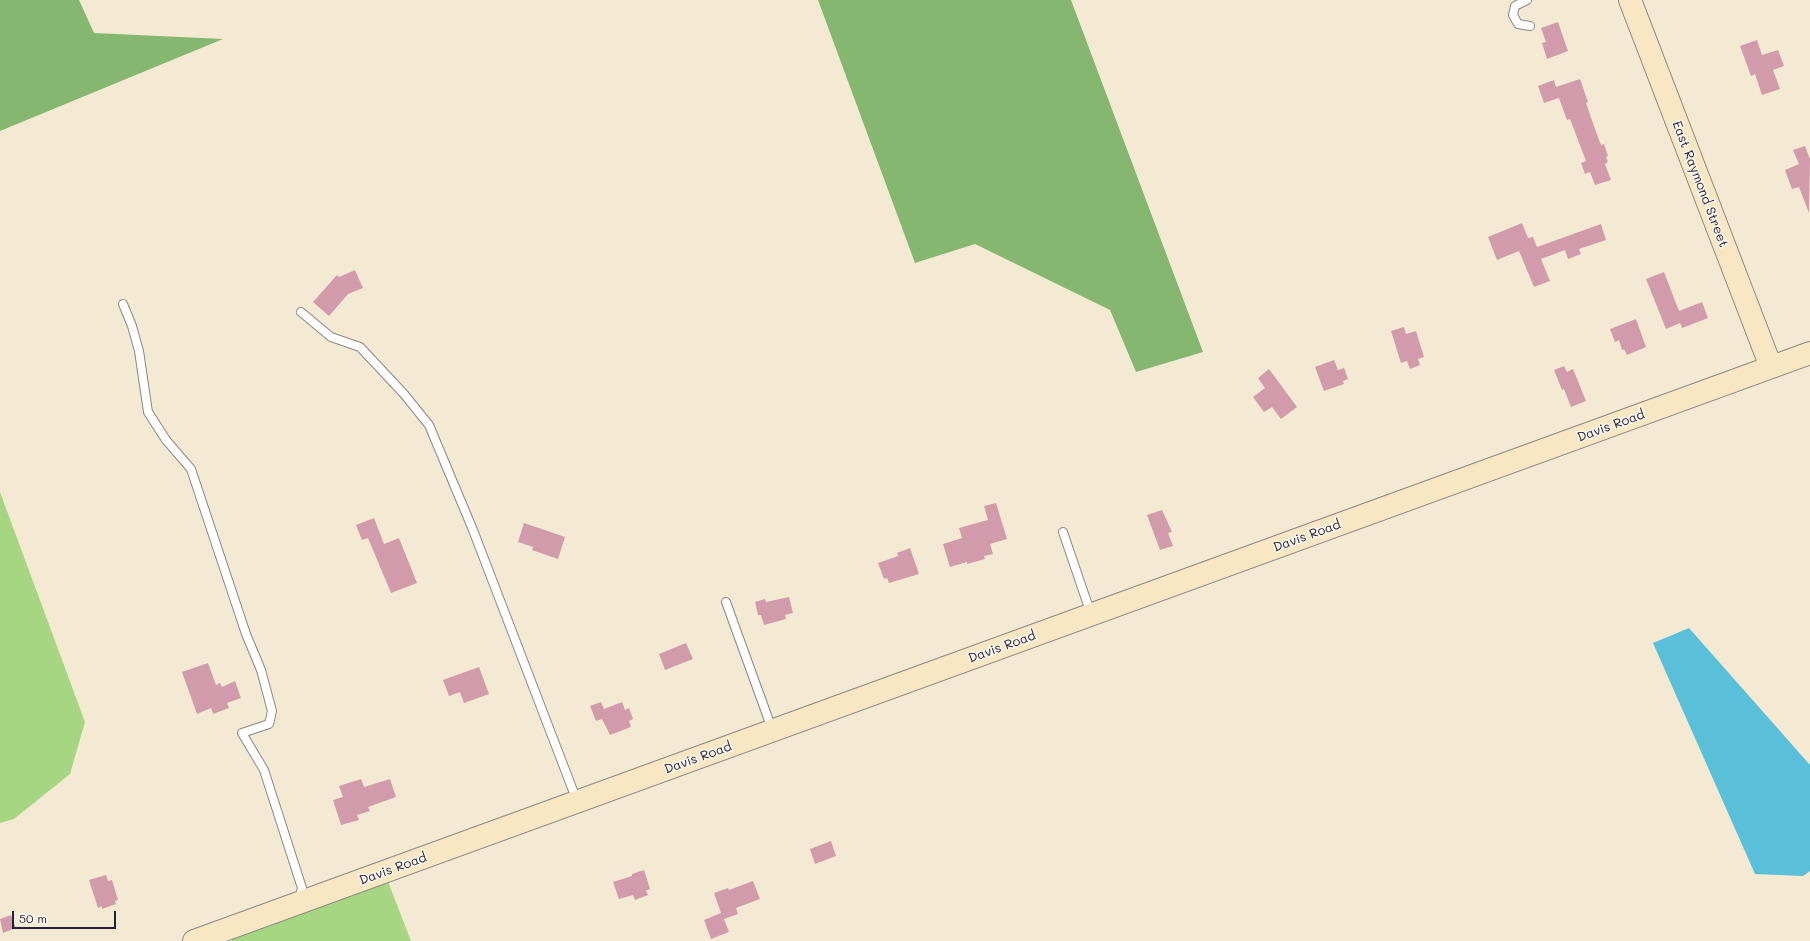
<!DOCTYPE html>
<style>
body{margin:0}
#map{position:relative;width:1810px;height:941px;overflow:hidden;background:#f4ead3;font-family:Mali,sans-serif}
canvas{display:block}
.scale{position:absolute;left:12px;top:911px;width:104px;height:18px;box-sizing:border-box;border:2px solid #22223b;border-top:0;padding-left:5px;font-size:12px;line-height:14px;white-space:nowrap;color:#22223b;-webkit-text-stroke:3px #fbf7ec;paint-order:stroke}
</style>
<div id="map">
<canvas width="1810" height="941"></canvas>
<div class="scale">50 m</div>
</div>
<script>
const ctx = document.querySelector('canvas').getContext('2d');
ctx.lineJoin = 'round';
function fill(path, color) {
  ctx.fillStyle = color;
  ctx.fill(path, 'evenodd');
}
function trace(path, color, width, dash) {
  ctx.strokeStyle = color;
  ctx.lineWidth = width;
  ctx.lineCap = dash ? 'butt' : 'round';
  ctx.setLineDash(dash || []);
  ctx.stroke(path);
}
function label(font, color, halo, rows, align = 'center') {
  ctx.font = font + ' Mali,sans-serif';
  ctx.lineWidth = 3;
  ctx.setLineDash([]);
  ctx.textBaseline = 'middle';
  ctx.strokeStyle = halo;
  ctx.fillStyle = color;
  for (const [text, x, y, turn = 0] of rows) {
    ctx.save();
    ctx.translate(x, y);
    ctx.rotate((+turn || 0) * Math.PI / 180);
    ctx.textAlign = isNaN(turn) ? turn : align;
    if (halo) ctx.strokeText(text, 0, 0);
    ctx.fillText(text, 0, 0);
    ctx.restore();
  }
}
const green = new Path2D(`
 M0 492 85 722 70 774 14 819 0 823Z
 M387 879 411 941H232L231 937Z`);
const forest = new Path2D(`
 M0 0H79L94 33 223 39 0 131Z
 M818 0H1071L1203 352 1136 372 1110 310 975 244 915 263Z`);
const water = new Path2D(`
 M1689 628 1810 765V871L1803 876 1755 874 1653 643Z`);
const building = new Path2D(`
 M1558 22 1568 51 1547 59 1542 43 1546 42 1541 28Z
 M1757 40 1762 55 1778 50 1784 66 1773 70 1780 89 1762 95 1755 74 1751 76 1740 46Z
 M1580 79 1588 102 1586 103 1595 129 1601 145 1604 144 1608 156 1606 157 1608 162 1605 164 1611 180 1595 185 1590 172 1585 174 1581 163 1586 161 1570 119 1567 120 1559 98 1544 103 1538 86 1554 80 1556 87Z
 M1805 146 1810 159 1809 213 1799 187 1792 189 1785 170 1799 164 1793 150Z
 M1522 223 1528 238 1533 237 1537 247 1601 224 1606 240 1579 249 1581 254 1568 259 1565 250 1541 259 1550 281 1534 287 1519 251 1497 260 1488 237Z
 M355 270 363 288 348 294 329 316 313 302 337 275 339 277Z
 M1664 272 1679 311 1702 302 1708 318 1682 328 1680 323 1666 329 1646 279Z
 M1636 319 1646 347 1627 355 1624 349 1622 350 1619 340 1615 342 1610 329Z
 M1404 327 1406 334 1416 331 1424 357 1418 359 1420 365 1410 369 1407 361 1401 363 1391 331Z
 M1334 360 1338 370 1344 368 1348 379 1343 381 1344 384 1324 391 1315 367Z
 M1564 366 1567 372 1573 369 1586 401 1571 407 1564 389 1562 390 1554 370Z
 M1269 369 1297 407 1281 419 1272 407 1264 412 1253 397 1265 388 1258 378Z
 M996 503 1007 539 990 544 993 554 984 556 985 559 967 564V562L950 567 943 544 962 538 959 528 988 520 984 506Z
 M1162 510 1172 532 1168 533 1173 546 1160 550 1147 515Z
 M374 518 384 544 399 538 417 583 391 593 368 538 362 540 356 525Z
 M524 523 565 537 558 559 532 550 533 547 518 542Z
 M910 548 919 574 889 583 887 578 884 579 878 563 898 556 897 553Z
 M789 597 793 613 785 615 786 619 764 625 761 615H758L755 602 765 599 766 602Z
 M686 643 693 659 665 670 659 654Z
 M208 663 216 685 220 683 222 687 235 681 241 698 227 703 229 708 213 714 211 708 197 714 182 672Z
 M479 667 489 694 464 703 460 692 449 696 443 680Z
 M601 702 604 709 622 702 625 710 629 708 633 719 629 721 631 727 610 735 602 719 596 721 590 706Z
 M361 779 364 787 390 779 396 797 368 807 370 811 357 815 359 820 341 825 333 800 343 797 339 786Z
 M831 841 836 856 815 864 810 849Z
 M644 870 650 889 646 890 648 895 635 900 633 895 619 899 613 882 632 876V874Z
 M106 875 108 881 112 880 118 900 115 901 116 904 102 909V906L98 908 89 880Z
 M753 881 760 899 736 908 738 914 724 919 729 932 711 939 704 920 721 913 714 893 728 888 729 890Z
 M11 915 16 928 3 933 0 919Z`);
const lane = new Path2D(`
 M1527 0 1515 6 1513 15 1518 24 1530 26
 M123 304 132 326 139 351 148 412 166 440 191 469 246 634 261 670 272 711 269 724 242 733 264 770 302 888 299 900
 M301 312 331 337 360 347 404 394 429 425 473 530 577 801
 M1063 532 1091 614
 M726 602 772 729`);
const secondary = new Path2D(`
 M1630 0 1771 367
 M194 941 1810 353`);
const streetNames = [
 ["East Raymond Street",1700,184,69],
 ["Davis Road",1611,426,-20],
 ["Davis Road",1307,536,-20],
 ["Davis Road",1002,647,-20],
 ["Davis Road",698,758,-20],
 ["Davis Road",393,869,-20]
];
fill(green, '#a7d683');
fill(forest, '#85b771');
fill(water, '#5abfd8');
fill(building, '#d19bac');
trace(lane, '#8b8687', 10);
trace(secondary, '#8b8687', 24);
trace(lane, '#fff', 8);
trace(secondary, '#f9e7c3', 22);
label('13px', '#22223b', '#fbf7ec', streetNames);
</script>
